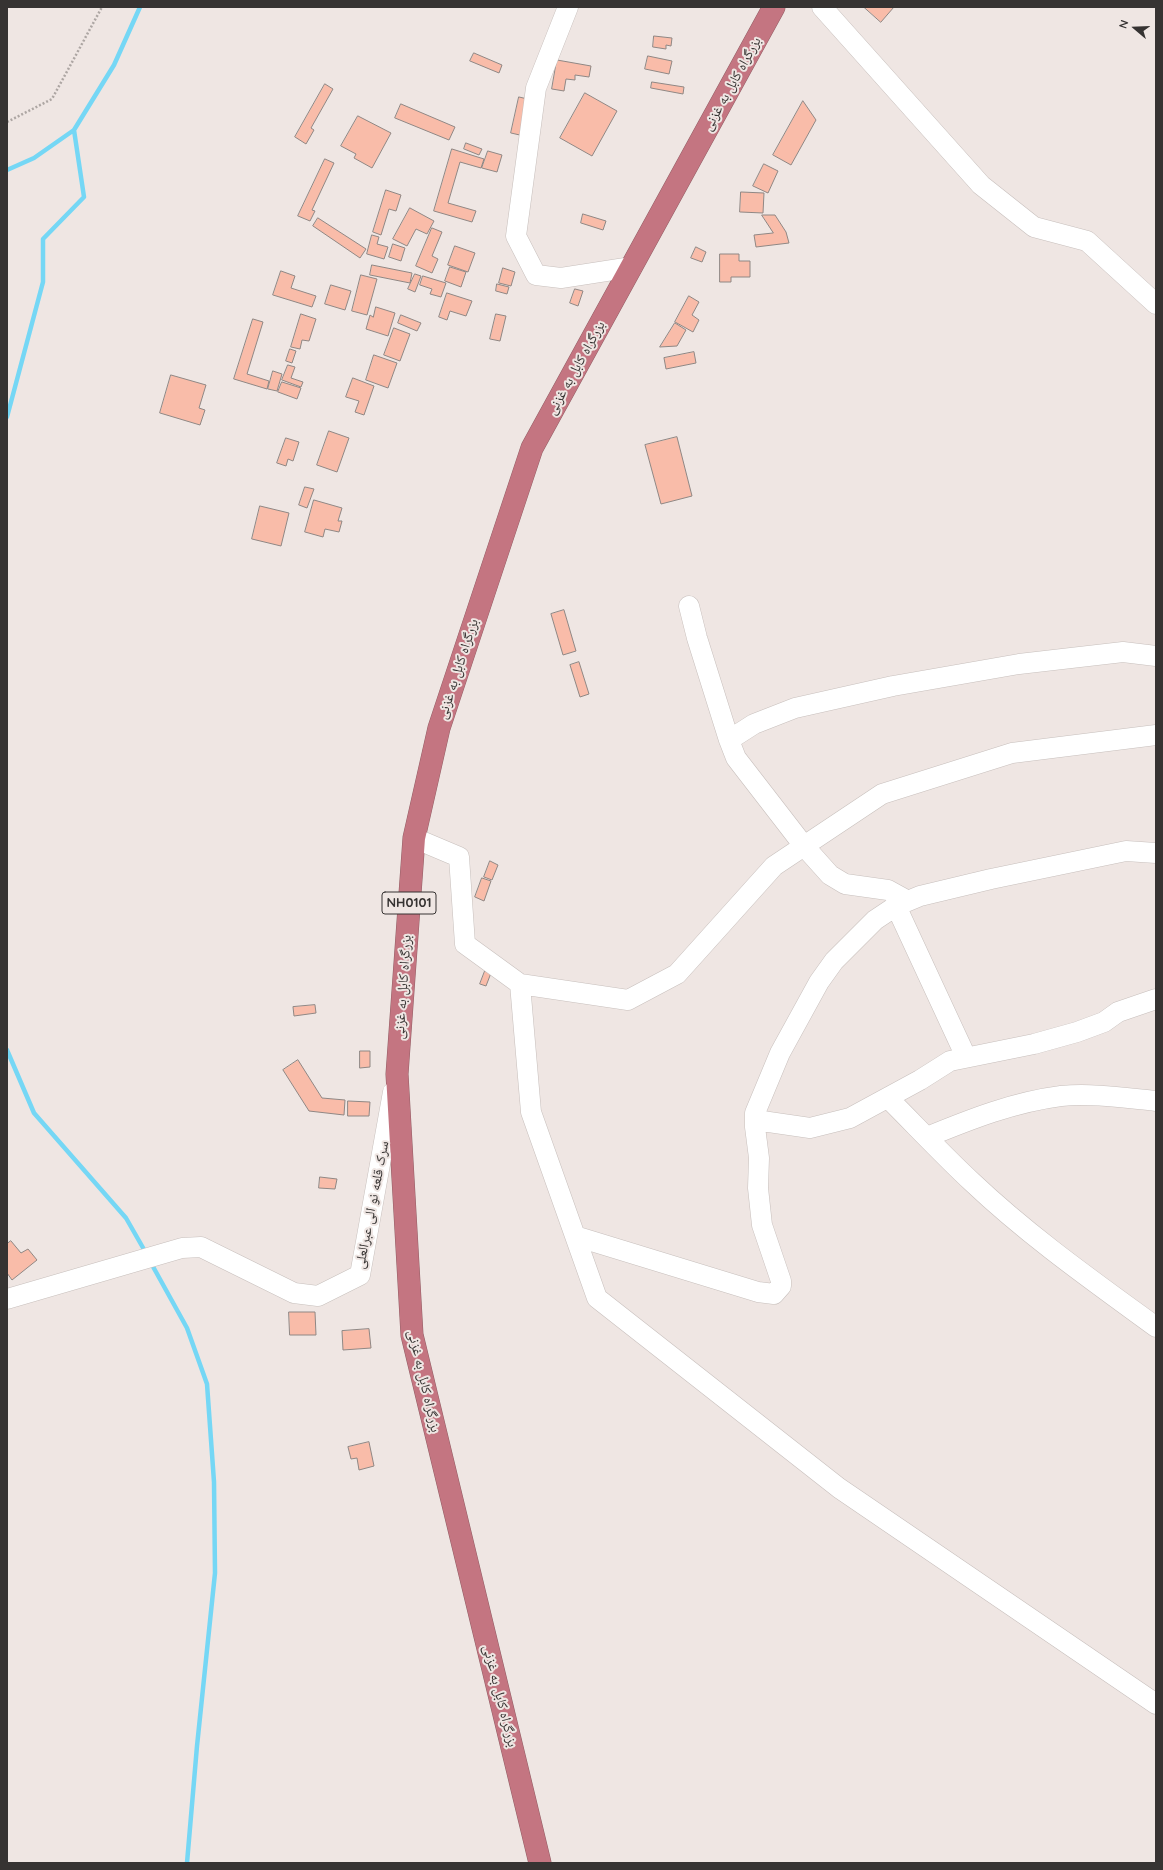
<!DOCTYPE html>
<meta charset="utf-8">
<style>
body{margin:0}
#map{position:relative;width:1163px;height:1870px;overflow:hidden;background:#efe6e3;font-family:Quicksand,sans-serif}
canvas{display:block}
.frame{position:absolute;inset:0;border:8px solid #363332;pointer-events:none}
.north{position:absolute;left:1115px;top:8px;width:40px;height:40px;-webkit-text-stroke:3px #efe6e3;paint-order:stroke;rotate:289deg;font-size:11px;font-weight:700;line-height:16px;text-align:center;color:#363332}
.north::after{content:'';display:block;margin:auto;width:14px;height:18px;background:#363332;clip-path:polygon(50% 0,100% 100%,50% 72%,0 100%)}
</style>
<div id="map">
<canvas width="1163" height="1870"></canvas>
<div class="frame"></div>
<div class="north">N</div>
</div>
<script>
const ctx = document.querySelector('canvas').getContext('2d');
ctx.lineJoin = 'round';
function trace(path, color, width, dash) {
  ctx.strokeStyle = color;
  ctx.lineWidth = width;
  ctx.lineCap = dash ? 'butt' : 'round';
  ctx.setLineDash(dash || []);
  ctx.stroke(path);
}
function fill(path, color) {
  ctx.fillStyle = color;
  ctx.fill(path, 'evenodd');
}
function label(font, color, halo, rows, align = 'center') {
  ctx.font = font + ' Quicksand,"Noto Naskh Arabic",sans-serif';
  ctx.lineWidth = 4;
  ctx.setLineDash([]);
  ctx.textBaseline = 'middle';
  ctx.strokeStyle = halo;
  ctx.fillStyle = color;
  for (const [text, x, y, turn = 0] of rows) {
    ctx.save();
    ctx.translate(x, y);
    ctx.rotate((+turn || 0) * Math.PI / 180);
    ctx.textAlign = isNaN(turn) ? turn : align;
    if (halo) ctx.strokeText(text, 0, 0);
    ctx.fillText(text, 0, 0);
    ctx.restore();
  }
}
const stream = new Path2D(`
 M7 170 34 158 74 130 114 65 140 7
 M7 417 43 282V239L84 197 74 130
 M7 1050 34 1113 126 1218 146 1253
 M151 1263 187 1328 207 1384 214 1482 215 1573 197 1746 187 1863`);
const building = new Path2D(`
 M864 7H894L881 22Z
 M654 36 672 38 671 46 666 45V49L653 47Z
 M474 53 502 65 499 73 470 61Z
 M648 56 672 61 669 74 645 69Z
 M557 60 591 66 589 77 575 75V80L566 79 564 91 552 89Z
 M652 82 684 87 683 94 651 88Z
 M325 84 333 89 311 128 314 130 306 144 295 137Z
 M585 93 617 111 592 156 560 138Z
 M519 97 532 100 524 136 511 133Z
 M803 101 816 120 791 165 773 155Z
 M401 104 455 127 449 140 395 118Z
 M358 116 391 133 372 168 354 158 356 154 341 146Z
 M466 143 482 149 479 155 464 149Z
 M452 149 484 159 481 168 460 162 448 203 476 211 472 222 434 211Z
 M488 151 502 155 497 172 482 168Z
 M325 159 334 163 312 210 315 211 310 221 298 216Z
 M764 164 778 171 768 193 753 186Z
 M386 190 401 195 396 211 389 209 381 235 373 232Z
 M741 192 764 193 763 213 740 212Z
 M410 208 434 221 427 234 416 229 407 246 393 239Z
 M583 214 606 221 603 230 581 223Z
 M762 215H775L786 232 789 243 756 247 754 235 773 233Z
 M318 218 366 249 360 258 313 226Z
 M432 228 442 232 432 256 438 259 432 273 416 266Z
 M372 235 379 237 377 244 388 247 384 259 367 254Z
 M393 244 405 248 401 261 389 257Z
 M455 246 475 253 468 272 448 265Z
 M696 247 706 252 702 262 691 258Z
 M720 254H739V261H750V277H731V282H720Z
 M372 265 412 273 410 283 370 275Z
 M450 267 466 272 461 287 445 281Z
 M503 268 515 272 511 286 499 283Z
 M281 271 295 276 291 288 316 296 312 307 273 295Z
 M415 274 421 276 415 292 408 289Z
 M361 275 377 279 367 315 352 311Z
 M423 276 446 283 441 297 430 294 432 289 420 285Z
 M497 284 509 287 507 294 496 291Z
 M331 285 351 291 345 310 325 304Z
 M575 289 583 291 578 306 570 303Z
 M447 293 472 301 466 316 450 311 447 320 439 317Z
 M689 296 699 302 692 315 699 320 693 332 675 322Z
 M376 307 395 313 388 336 366 329 370 315 373 317Z
 M301 314 316 319 309 341 302 340 300 349 291 347Z
 M496 314 506 316 500 341 490 339Z
 M401 315 421 323 417 331 398 323Z
 M253 319 263 322 247 374 269 381 267 389 234 379Z
 M675 323 686 330 677 346 660 347Z
 M394 328 410 334 400 361 384 355Z
 M290 349 296 351 292 363 286 361Z
 M694 352 696 363 666 369 664 358Z
 M374 355 397 363 388 388 366 380Z
 M288 365 295 367 291 378 303 382 301 387 282 380Z
 M273 371 282 374 277 391 268 389Z
 M171 375 206 385 199 408 205 410 200 425 160 413Z
 M353 378 374 386 364 415 355 412 359 401 346 397Z
 M282 382 301 388 297 399 278 392Z
 M329 431 349 438 337 472 317 465Z
 M677 437 692 496 661 504 645 445Z
 M286 438 299 442 293 461 288 459 286 466 277 463Z
 M305 487 314 489 307 508 299 505Z
 M314 500 342 508 338 521H342L339 532 325 529 323 537 305 532Z
 M260 506 289 513 281 546 252 539Z
 M564 610 576 651 563 655 551 614Z
 M579 662 589 694 580 697 570 665Z
 M490 861 498 865 492 880 484 877Z
 M482 878 491 881 484 901 475 897Z
 M485 971 491 973 486 986 480 984Z
 M315 1005 316 1013 294 1016 293 1007Z
 M360 1051H370V1067L360 1068Z
 M298 1060 322 1098 345 1100 344 1115 309 1111 283 1070Z
 M348 1101 370 1102 369 1116H348Z
 M320 1177 337 1179 335 1189 319 1188Z
 M11 1241 21 1253 28 1249 37 1260 12 1280 7 1273V1244Z
 M289 1312H315L316 1335H290Z
 M369 1329 371 1348 343 1350 342 1331Z
 M369 1442 374 1466 359 1470 357 1458 351 1459 348 1447Z`);
const path = new Path2D(`
 M7 122 52 99 102 7`);
const minor = new Path2D(`
 M568 7 536 88 516 236 536 275 561 278 632 267
 M822 7 981 185 1034 227 1087 241 1156 304
 M689 606 697 638 729 740 736 758 804 846 830 875 845 884 888 890 908 901
 M729 740 754 724 795 708 893 686 1019 664 1123 652 1156 656
 M414 838 459 857 465 944 520 984 531 1112 597 1298 839 1488 1156 1704
 M896 906 966 1057
 M520 984 628 1000 677 974 774 866 882 794 1012 753 1156 735
 M888 1098C916 1126 943 1155 972 1182 1029 1236 1093 1281 1156 1327
 M755 1120 810 1128 850 1118 920 1080 950 1061 1034 1044 1077 1032 1104 1022 1118 1012 1156 999
 M927 1137C971 1119 1014 1102 1061 1096 1092 1093 1125 1098 1156 1101
 M575 1236 758 1292 774 1294 781 1286V1281L762 1225 758 1188 759 1158 755 1127V1113L780 1053 819 982 834 961 875 920 896 906 920 896 991 879 1126 851 1156 853
 M7 1299 182 1248 201 1247 294 1293 318 1296 360 1275 393 1092`);
const highway = new Path2D(`
 M540 1863 412 1335 397 1074 414 838 439 728 532 448 774 7`);
const shields = [
 [409,903,54]
];
const shieldNames = [
 ["NH0101",409,903]
];
const streetNames = [
 ["بزرگراه کابل به غزنی",732,84,-61],
 ["بزرگراه کابل به غزنی",576,368,-61],
 ["بزرگراه کابل به غزنی",458,669,-72],
 ["بزرگراه کابل به غزنی",403,987,-86],
 ["سرک قلعه نو الی عبرالعلی",372,1205,-79],
 ["بزرگراه کابل به غزنی",424,1381,77],
 ["بزرگراه کابل به غزنی",500,1696,76]
];
trace(stream, '#75d7f5', 4.5);
fill(building, '#f9bca9');
trace(building, '#8f8784', 1);
trace(minor, '#c7bfbc', 21);
trace(highway, '#925e65', 23);
trace(path, '#ada6a3', 2.5, [2, 2]);
trace(minor, '#fff', 20);
trace(highway, '#c47581', 22);
for (const [x, y, w] of shields) {
  const box = new Path2D();
  box.roundRect(x - w / 2, y - 11, w, 22, 3);
  ctx.fillStyle = '#efe6e3';
  ctx.fill(box);
  trace(box, '#363332', 1);
}
label('bold 13px', '#363332', null, shieldNames);
label('14px', '#363332', '#efe6e3', streetNames);
</script>
